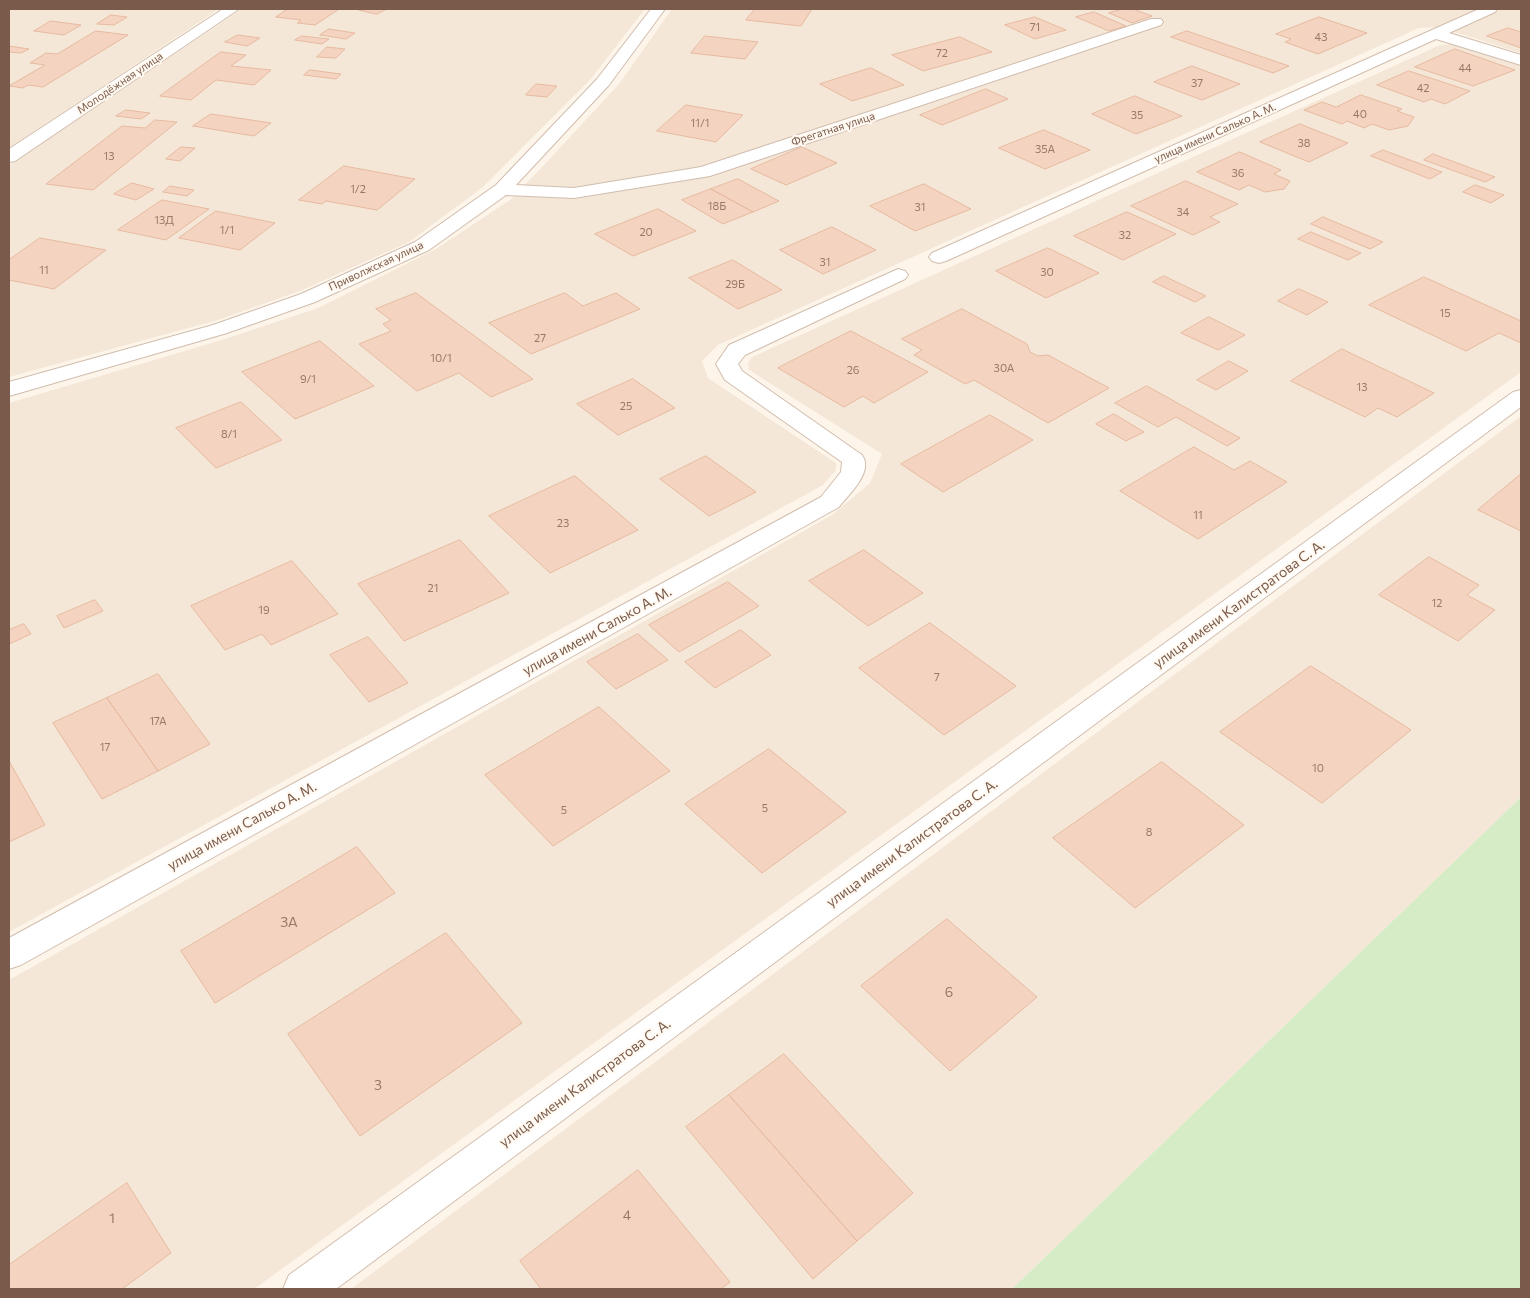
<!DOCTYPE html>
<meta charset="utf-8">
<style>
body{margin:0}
#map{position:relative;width:1530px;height:1298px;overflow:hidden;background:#fdf5ea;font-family:Commissioner,sans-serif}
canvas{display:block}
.frame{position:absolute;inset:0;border:10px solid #7a5b4b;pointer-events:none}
</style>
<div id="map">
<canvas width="1530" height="1298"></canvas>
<div class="frame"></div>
</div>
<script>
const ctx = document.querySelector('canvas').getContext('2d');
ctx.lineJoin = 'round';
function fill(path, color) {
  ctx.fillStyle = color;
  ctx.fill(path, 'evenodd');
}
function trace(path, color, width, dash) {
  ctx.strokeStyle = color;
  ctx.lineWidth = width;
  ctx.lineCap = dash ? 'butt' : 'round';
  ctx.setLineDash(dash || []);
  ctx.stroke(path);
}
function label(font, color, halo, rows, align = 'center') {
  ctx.font = font + ' Commissioner,sans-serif';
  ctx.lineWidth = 4;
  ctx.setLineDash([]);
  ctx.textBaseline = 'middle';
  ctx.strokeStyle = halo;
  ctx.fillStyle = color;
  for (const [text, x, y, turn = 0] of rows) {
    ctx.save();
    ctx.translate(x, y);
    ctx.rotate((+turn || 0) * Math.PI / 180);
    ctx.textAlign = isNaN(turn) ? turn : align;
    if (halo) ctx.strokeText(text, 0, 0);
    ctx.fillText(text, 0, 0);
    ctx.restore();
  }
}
const residential = new Path2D(`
 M9 9H219L9 148Z
 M242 9H645L590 80 483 187 409 242 300 291 218 320 9 377V165Z
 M672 9H1521V53L1439 27 1419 28 718 345 702 361 708 378 836 463V470L823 485 9 932V403L225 339 318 308 436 249 510 200 545 164 619 84Z
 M1452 44 1464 46 1521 64V372L254 1289H9V980L832 515 870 483 882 454 749 370 748 363 752 357 1440 45Z
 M1521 416V797L1012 1289H351Z`);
const green = new Path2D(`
 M1521 797V1289H1012Z`);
const building = new Path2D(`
 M288 9H339L315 25 297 23 301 20 276 17Z
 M355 9H387L377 14Z
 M755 9H812L801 26 746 20Z
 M1123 9H1133L1152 16 1132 23 1109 13Z
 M1094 12 1126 26 1109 31 1076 17Z
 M111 15 127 17 114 25 97 24Z
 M1035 17 1066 30 1035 39 1005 25Z
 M1319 17 1367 33 1318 54 1285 42 1291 39 1276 34Z
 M51 21 81 25 64 35 34 31Z
 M1508 28 1521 32V48L1487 36Z
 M329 29 355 33 346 39 320 35Z
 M96 31 128 35 43 87 28 85 23 88 9 86 45 65 30 63 46 53 57 54Z
 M1187 31 1289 66 1273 73 1171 37Z
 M238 35 260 38 247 46 225 42Z
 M302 36 329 39 322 44 295 40Z
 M705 36 758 42 745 59 691 53Z
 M960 37 992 52 923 71 892 55Z
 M9 46 29 49 21 53 9 52Z
 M327 47 345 49 336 58 317 57Z
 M1455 49 1515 70 1473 86 1415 67Z
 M221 52 246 55 231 66 271 70 254 85 216 80 191 100 160 96Z
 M1192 66 1240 84 1202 100 1154 82Z
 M871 68 904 85 852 101 820 84Z
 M310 70 341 74 336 79 304 75Z
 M1409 71 1470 91 1445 104 1431 99 1424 102 1377 85Z
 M536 84 557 86 547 97 526 95Z
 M986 89 1008 99 942 125 920 115Z
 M1361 95 1402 109 1397 111 1414 117 1408 126 1389 130 1372 124 1364 128 1347 121 1342 124 1304 110 1322 102 1336 107Z
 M1135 96 1182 116 1136 134 1092 114Z
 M686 105 743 115 716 142 657 131Z
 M126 110 150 113 141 119 116 116Z
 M211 114 271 123 254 136 193 126Z
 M155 120 177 122 93 190 46 184 122 126 145 128Z
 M1300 124 1348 143 1309 162 1260 142Z
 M1044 130 1090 150 1045 169 999 148Z
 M181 147 195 148 180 161 166 159Z
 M802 147 837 163 786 185 751 169Z
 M1383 150 1442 172 1430 179 1371 156Z
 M1240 152 1281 170 1274 174 1290 181 1284 189 1265 192 1249 185 1239 190 1197 172Z
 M1433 154 1495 177 1485 182 1424 160Z
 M344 166 415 179 377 210 326 201 322 204 299 200Z
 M738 179 779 201 753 212 711 189Z
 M1186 181 1238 204 1210 217 1220 222 1193 235 1131 206Z
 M132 183 154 189 136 200 114 194Z
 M924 184 971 209 915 231 870 206Z
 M1475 185 1504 195 1491 203 1463 192Z
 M170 186 194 190 187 196 163 192Z
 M711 189 753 212 723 224 682 200Z
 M162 200 209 209 166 240 118 230Z
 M658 209 696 231 633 256 595 234Z
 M216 211 275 223 240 250 179 238Z
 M1127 212 1176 234 1123 260 1074 236Z
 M1323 217 1383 242 1370 249 1311 224Z
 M832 227 876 250 823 274 780 250Z
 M1311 232 1361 253 1348 260 1298 239Z
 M40 238 106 250 54 289 9 280V260Z
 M1048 248 1099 273 1046 298 996 271Z
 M733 260 782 290 738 309 689 278Z
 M1164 276 1206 296 1195 302 1153 282Z
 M1424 277 1521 321V343L1499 333 1466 351 1369 305Z
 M1299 289 1328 302 1307 315 1278 301Z
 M416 293 533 379 491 397 459 373 417 391 359 344 391 331 383 324 391 320 376 309Z
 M565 293 583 306 616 293 640 309 531 354 489 323Z
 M962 309 1027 344 1030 352 1038 356 1048 355 1109 388 1048 423 974 380 965 384 914 355 922 350 902 339Z
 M1209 317 1245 335 1218 350 1181 333Z
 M851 331 928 372 874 403 863 396 844 407 778 368Z
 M320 341 374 386 295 419 242 372Z
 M1342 349 1434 393 1397 417 1378 408 1365 417 1291 381Z
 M1229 361 1248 371 1216 390 1197 380Z
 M633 379 675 408 618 435 577 404Z
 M1147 386 1240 438 1227 446 1176 417 1158 427 1115 403Z
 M241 402 282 440 216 468 176 428Z
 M1114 414 1144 432 1126 441 1096 424Z
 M990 415 1033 440 943 492 901 464Z
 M1194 447 1234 470 1250 461 1287 482 1198 539 1120 491Z
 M706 456 756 492 709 516 660 479Z
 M1521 474V531L1478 510Z
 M575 476 638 530 550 573 489 516Z
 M460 540 509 593 404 641 358 584Z
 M864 550 923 593 868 626 809 581Z
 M1429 557 1479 585 1467 595 1495 610 1458 641 1379 595Z
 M292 561 338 614 271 645 262 634 225 650 191 606Z
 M728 582 759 606 679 652 649 625Z
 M95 600 103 611 64 628 57 616Z
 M930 623 1016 686 944 735 859 668Z
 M24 624 31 634 9 644V630Z
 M741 630 771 655 715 688 685 662Z
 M638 634 668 660 616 689 587 662Z
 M368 637 408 683 369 702 330 655Z
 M1311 666 1411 730 1322 803 1220 732Z
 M158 674 210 744 158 771 107 698Z
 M107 698 158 771 102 799 53 723Z
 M599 707 670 771 553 846 485 775Z
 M769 749 846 812 762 873 685 804Z
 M9 761 45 825 9 842Z
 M1162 762 1244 825 1135 908 1053 838Z
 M357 847 395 893 215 1003 181 951Z
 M947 919 1037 997 950 1071 861 986Z
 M446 933 522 1023 360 1136 288 1034Z
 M784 1054 913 1193 857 1241 729 1095Z
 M729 1095 857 1241 813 1279 686 1127Z
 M638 1170 730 1282 721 1289H541L520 1261Z
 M127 1183 171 1253 122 1289H9V1265Z`);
const minor = new Path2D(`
 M223 9H239L15 161 9 162V149Z
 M651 9H665L609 85 516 185 574 188 701 167 1151 19H1161L1163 22 1161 25 710 176 574 198 506 195 429 250 315 302 227 333 9 396V382L213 325 301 294 415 242 496 185 597 79Z
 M1479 9H1497L1495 12 1449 33 1521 55V65L1436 39 946 261 939 263 932 261 929 257 932 253Z
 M898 269 905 271 908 275 905 279 745 355 738 364 742 371 862 455C874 472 849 494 839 507L21 965 9 969V938L821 497 841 472 842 462 725 380 716 364 729 345Z
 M1521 390V407L336 1289H283L289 1275 1513 392Z`);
const numberNames = [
 ["71",1035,27],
 ["43",1321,37],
 ["72",942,53],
 ["44",1465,68],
 ["37",1197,83],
 ["42",1423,88],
 ["40",1360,114],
 ["35",1137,115],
 ["11/1",700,123],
 ["38",1304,143],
 ["35А",1045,149],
 ["13",109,156],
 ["36",1238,173],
 ["1/2",358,189],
 ["18Б",717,206],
 ["31",920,207],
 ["34",1183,212],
 ["13Д",164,220],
 ["1/1",227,230],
 ["20",646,232],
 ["32",1125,235],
 ["31",825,262],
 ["11",44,270],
 ["30",1047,272],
 ["29Б",735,284],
 ["15",1445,313],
 ["27",540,338],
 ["10/1",441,358],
 ["30А",1004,368],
 ["26",853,370],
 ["9/1",308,379],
 ["13",1362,387],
 ["25",626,406],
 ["8/1",229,434],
 ["11",1198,515],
 ["23",563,523],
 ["21",433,588],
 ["12",1437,603],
 ["19",264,610],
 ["7",937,677],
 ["17А",158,721],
 ["17",105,747],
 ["10",1318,768],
 ["5",765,808],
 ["5",564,810],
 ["8",1149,832]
];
const farStreetnames = [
 ["Молодёжная улица",120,83,-34],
 ["Фрегатная улица",833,129,-18],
 ["улица имени Салько А. М.",1215,133,-24],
 ["Приволжская улица",376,266,-25]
];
const streetNames = [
 ["улица имени Калистратова С. А.",1239,604,-36],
 ["улица имени Салько А. М.",597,631,-29],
 ["улица имени Салько А. М.",242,826,-29],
 ["улица имени Калистратова С. А.",912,843,-36],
 ["улица имени Калистратова С. А.",585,1083,-36]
];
const nearNumbernames = [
 ["3А",289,922],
 ["6",949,992],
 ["3",378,1085],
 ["4",627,1215],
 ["1",112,1218]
];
fill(residential, '#f5e7d7');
fill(green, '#d6ecc6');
fill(building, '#f4d4c0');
trace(building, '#e7baa0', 1);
trace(minor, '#d1bdae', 2);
fill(minor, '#fff');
label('11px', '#987968', null, numberNames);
label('11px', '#7a5b4b', '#fff9f1', farStreetnames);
label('14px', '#7a5b4b', '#fff9f1', streetNames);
label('14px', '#987968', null, nearNumbernames);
</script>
